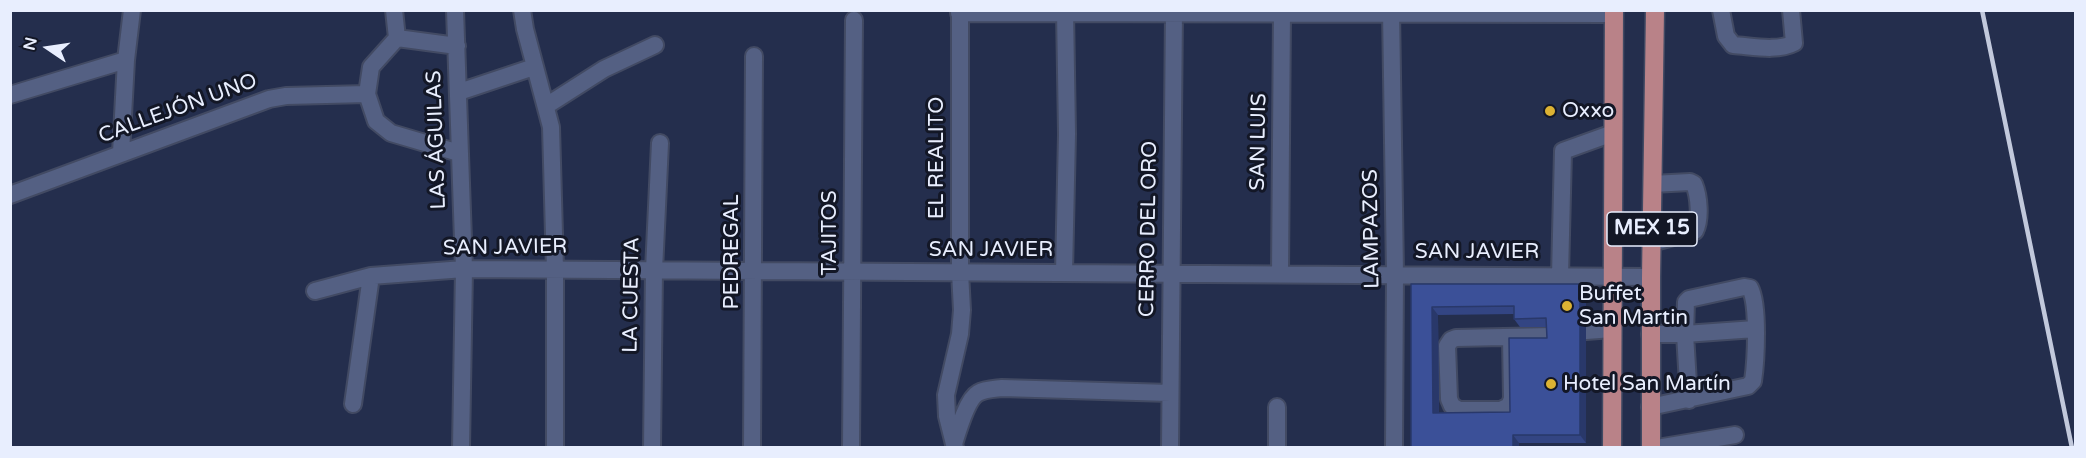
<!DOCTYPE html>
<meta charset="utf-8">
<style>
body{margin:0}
#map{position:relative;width:2086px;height:458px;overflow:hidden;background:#242e4d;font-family:"Varela Round",sans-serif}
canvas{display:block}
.frame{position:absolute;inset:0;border:12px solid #e8eefe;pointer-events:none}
.north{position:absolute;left:18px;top:18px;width:60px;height:60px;-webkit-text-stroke:4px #131726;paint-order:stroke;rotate:283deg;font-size:16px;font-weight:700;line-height:24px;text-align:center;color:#e8eefe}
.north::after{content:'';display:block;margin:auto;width:21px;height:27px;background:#e8eefe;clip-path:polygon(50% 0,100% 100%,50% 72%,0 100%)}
</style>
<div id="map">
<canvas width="2086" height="458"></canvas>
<div class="frame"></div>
<div class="north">N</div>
</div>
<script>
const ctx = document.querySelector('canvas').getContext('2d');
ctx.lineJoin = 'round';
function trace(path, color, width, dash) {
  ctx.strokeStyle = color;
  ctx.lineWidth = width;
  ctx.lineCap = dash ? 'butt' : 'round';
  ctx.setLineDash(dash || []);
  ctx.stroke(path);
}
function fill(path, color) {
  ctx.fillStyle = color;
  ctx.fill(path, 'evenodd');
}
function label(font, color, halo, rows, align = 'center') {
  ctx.font = font + ' "Varela Round",sans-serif';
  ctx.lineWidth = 6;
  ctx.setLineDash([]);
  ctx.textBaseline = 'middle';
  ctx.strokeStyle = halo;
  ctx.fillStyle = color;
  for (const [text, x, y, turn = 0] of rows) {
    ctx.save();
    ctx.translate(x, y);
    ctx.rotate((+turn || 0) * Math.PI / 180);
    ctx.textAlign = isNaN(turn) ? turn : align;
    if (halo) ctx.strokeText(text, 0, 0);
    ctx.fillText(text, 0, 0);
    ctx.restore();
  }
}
const minor = new Path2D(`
 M394 10 397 38
 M455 10 464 269 461 448
 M522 10 525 29 551 127 555 270V448
 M1391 10 1395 274 1394 448
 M1721 10 1726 36 1733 45C1751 46 1777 52 1794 43L1791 10
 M959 13 1614 14
 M457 46 397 38 371 67 367 94 376 121 391 133 459 153
 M459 92 534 67
 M10 95 126 60
 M546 106 604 69 655 45
 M121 153 126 60 132 10
 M10 195 269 99 286 96 367 94
 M1651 243 1695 231C1701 219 1699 196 1694 184L1690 182 1652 184
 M1064 273 1067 134 1065 10
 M1280 274 1282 10
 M1560 276 1563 151 1613 133
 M315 291 371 276 464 269 1651 277
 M1586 331 1612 329
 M1650 334H1685L1755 329
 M1511 337 1512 399 1509 406 1501 410H1459L1452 406 1449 399 1447 346 1451 340 1456 338 1552 336
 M353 404 371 276
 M1650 407 1748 386 1753 381C1756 361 1759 305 1750 288L1744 287 1689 299 1686 302 1685 334 1689 400
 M954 444C958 431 967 399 978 393 985 389 994 389 1002 388L1170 393
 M652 448 654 270 660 143
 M752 448 754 56
 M851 448 854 20
 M955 448 947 416 946 395 960 334 962 310 960 272V10
 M1170 448 1174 10
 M1277 448V407
 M1657 448 1735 435`);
const major = new Path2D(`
 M1612 448 1614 10
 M1651 448V277L1655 10`);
const rail = new Path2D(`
 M1982 10 2072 448`);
const wall = new Path2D(`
 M1411 284H1580L1586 292V443H1519L1411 447ZM1514 314V319L1520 327H1546L1547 338 1510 412 1439 413 1438 315Z`);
const shadedWall = new Path2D(`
 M1580 284 1586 292V443L1580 435Z
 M1432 307 1438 315 1439 422 1433 413Z
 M1513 435 1519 443V447H1513Z`);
const building = new Path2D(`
 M1411 284H1580V435H1513V447H1411ZM1514 306V319L1546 318 1547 338H1509L1510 412 1433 413 1432 307Z`);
const markers = [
 [1550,111,6,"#dcb233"],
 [1567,306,6,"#dcb233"],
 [1551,384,6,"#dcb233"]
];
const shields = [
 [1652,229,90]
];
const shieldNames = [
 ["MEX 15",1652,229]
];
const streetNames = [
 ["CALLEJÓN UNO",178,109,-20],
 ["LAS ÁGUILAS",437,140,-92],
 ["SAN LUIS",1259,142,-89],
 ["EL REALITO",937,158,-90],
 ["CERRO DEL ORO",1149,229,-89],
 ["LAMPAZOS",1372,229,-91],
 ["TAJITOS",830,233,-90],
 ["SAN JAVIER",505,248,-1],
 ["SAN JAVIER",991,250],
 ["PEDREGAL",732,252,-90],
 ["SAN JAVIER",1477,252],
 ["LA CUESTA",632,295,-89]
];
const poiNames = [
 ["Oxxo",1562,111],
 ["Buffet",1579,294],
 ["San Martin",1579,318],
 ["Hotel San Martín",1563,384]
];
trace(minor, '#424a63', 20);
trace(major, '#424a63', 21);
trace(minor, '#546083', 16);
trace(major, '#b98288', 18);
trace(rail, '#c2c9dc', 4.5);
fill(wall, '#334583');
fill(shadedWall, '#29386a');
fill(building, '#3b5098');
trace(building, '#29386a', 1.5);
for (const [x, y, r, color] of markers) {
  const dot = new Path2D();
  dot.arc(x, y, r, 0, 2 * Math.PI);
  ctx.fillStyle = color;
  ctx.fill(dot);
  trace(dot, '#131726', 2);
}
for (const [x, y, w] of shields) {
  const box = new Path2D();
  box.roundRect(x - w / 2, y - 17, w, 34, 4.5);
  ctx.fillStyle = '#131726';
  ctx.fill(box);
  trace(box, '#e8eefe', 1.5);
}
label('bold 20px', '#e8eefe', null, shieldNames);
label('21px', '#e8eefe', '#131726', streetNames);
label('21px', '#e8eefe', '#131726', poiNames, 'left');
</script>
